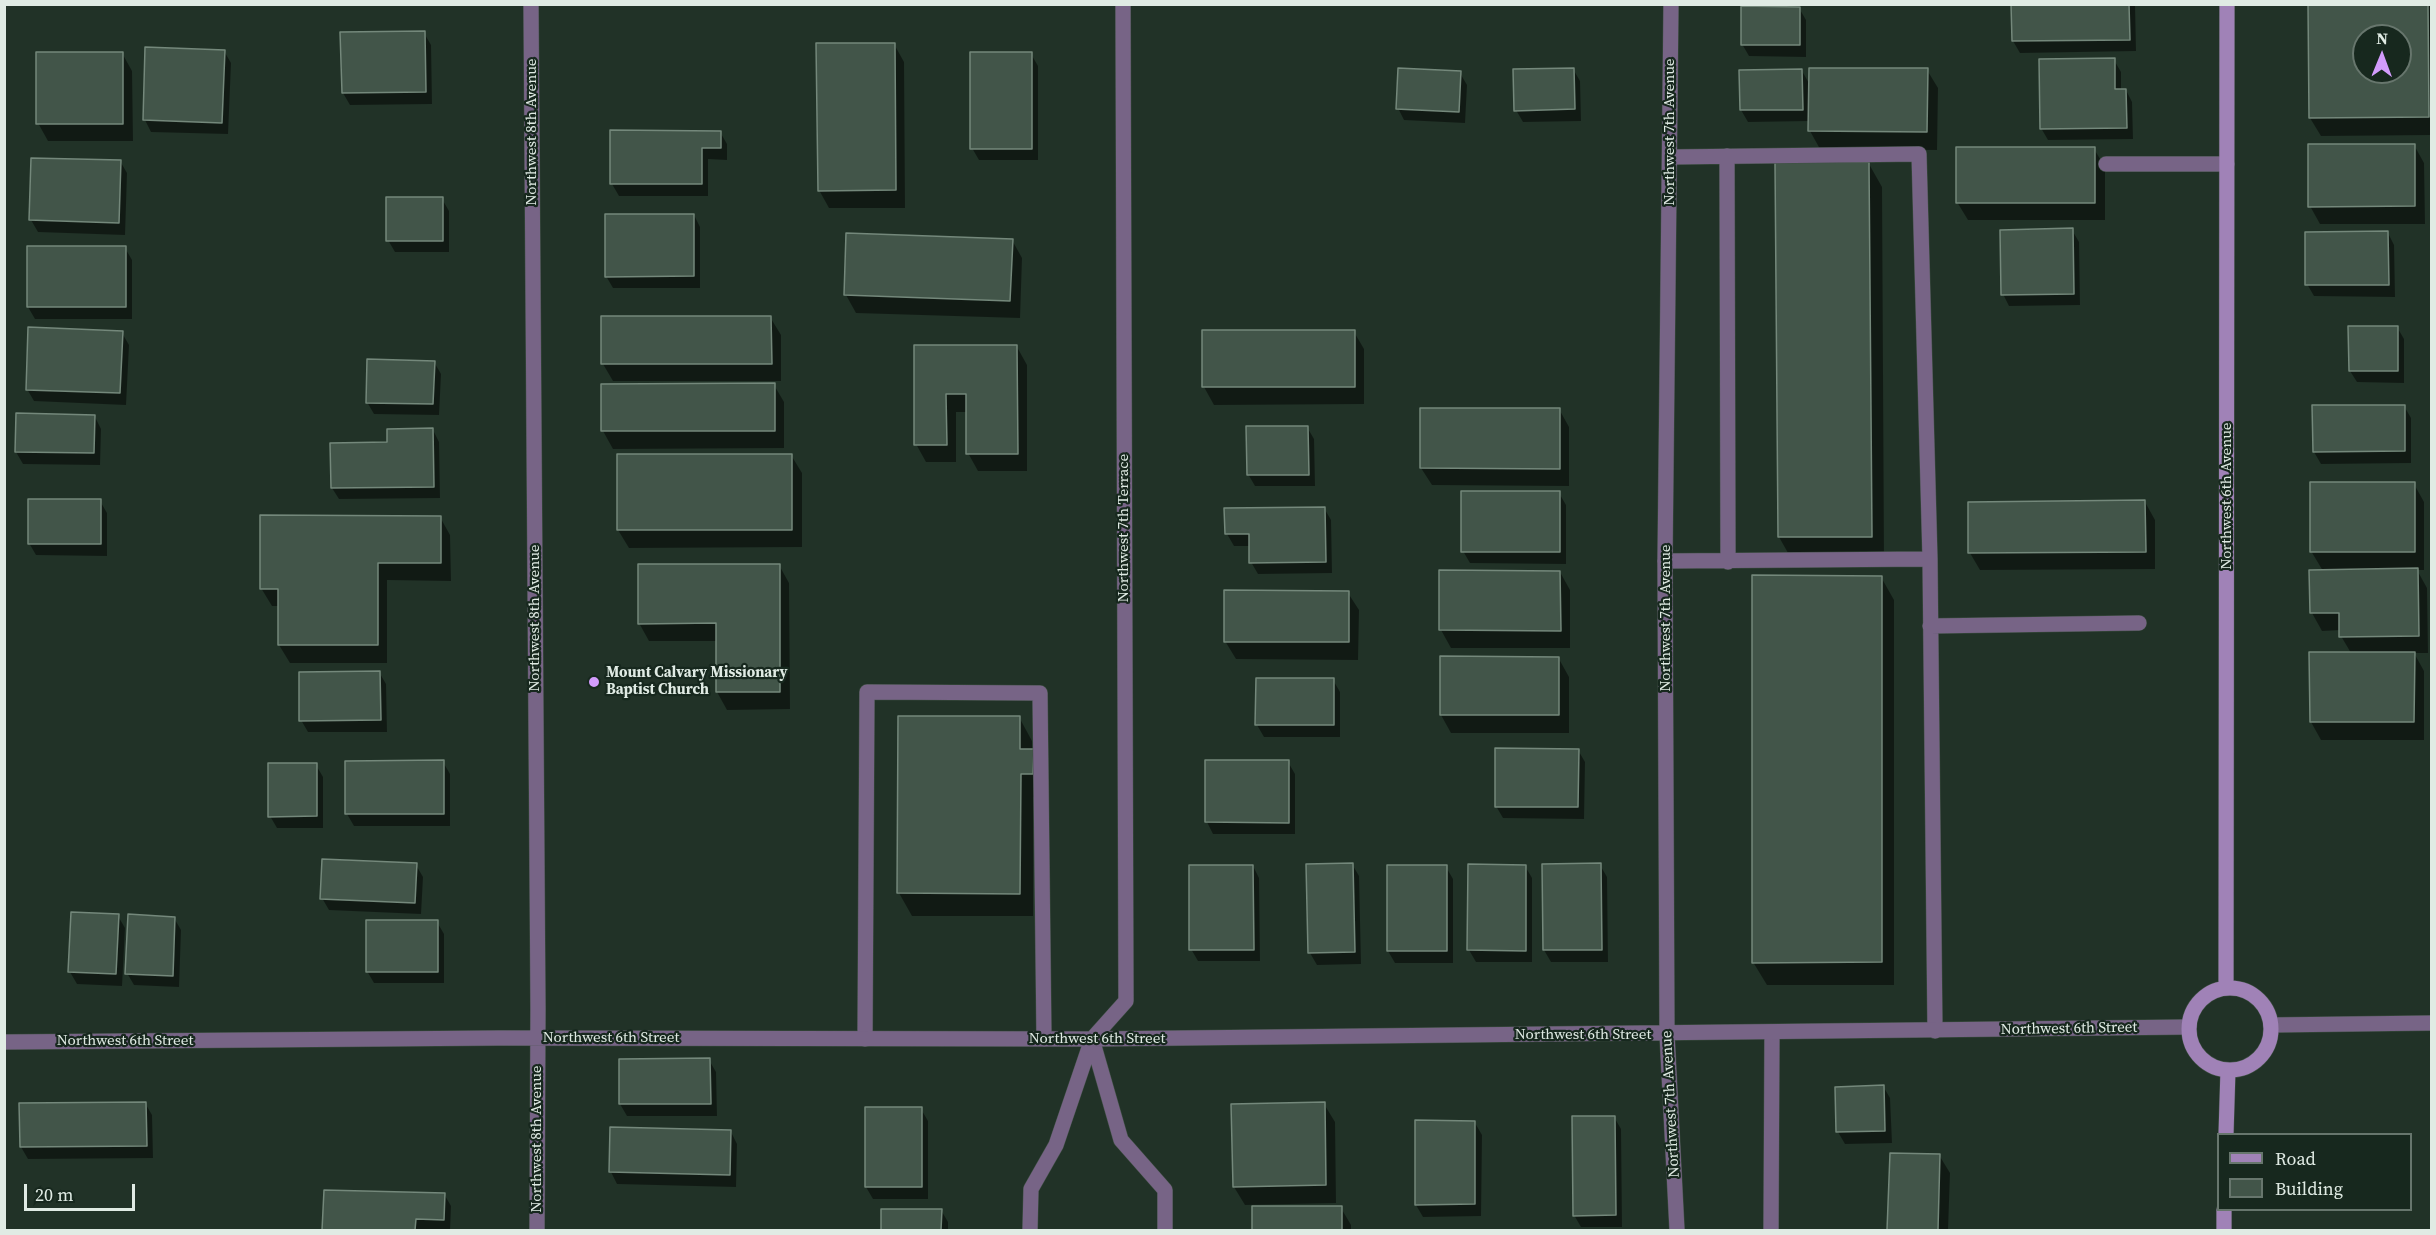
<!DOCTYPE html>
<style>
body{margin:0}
#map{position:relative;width:2436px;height:1235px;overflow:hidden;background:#213227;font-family:"Source Serif 4",serif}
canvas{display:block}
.frame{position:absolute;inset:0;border:6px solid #e0ebe4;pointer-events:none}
.legend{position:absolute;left:2217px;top:1133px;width:195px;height:78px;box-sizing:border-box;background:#17281e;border:2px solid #67766d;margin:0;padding:8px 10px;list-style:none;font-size:18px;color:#e0ebe4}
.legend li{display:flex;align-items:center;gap:12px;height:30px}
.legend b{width:30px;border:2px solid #67766d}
.north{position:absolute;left:2352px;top:24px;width:60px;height:60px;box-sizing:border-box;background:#17281e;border:2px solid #67766d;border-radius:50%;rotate:1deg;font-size:16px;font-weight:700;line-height:24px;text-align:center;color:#e0ebe4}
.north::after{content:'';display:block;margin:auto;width:21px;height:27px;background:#d39cfc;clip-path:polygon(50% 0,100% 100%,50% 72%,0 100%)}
.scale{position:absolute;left:24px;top:1184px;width:111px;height:27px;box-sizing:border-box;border:3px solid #e0ebe4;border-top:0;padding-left:8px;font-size:18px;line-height:21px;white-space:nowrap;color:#e0ebe4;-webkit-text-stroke:4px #17281e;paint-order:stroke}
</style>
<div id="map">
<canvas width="2436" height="1235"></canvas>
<div class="frame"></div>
<ul class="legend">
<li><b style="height:8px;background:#a082b7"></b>Road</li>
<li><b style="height:16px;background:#425549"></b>Building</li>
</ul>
<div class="north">N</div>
<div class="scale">20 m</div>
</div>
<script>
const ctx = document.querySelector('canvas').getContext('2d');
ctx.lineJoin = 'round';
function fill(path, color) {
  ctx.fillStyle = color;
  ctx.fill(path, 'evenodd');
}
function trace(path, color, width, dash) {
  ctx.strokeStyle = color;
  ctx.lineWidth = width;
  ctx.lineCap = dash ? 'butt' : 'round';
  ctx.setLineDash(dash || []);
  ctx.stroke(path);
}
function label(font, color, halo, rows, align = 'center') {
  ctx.font = font + ' "Source Serif 4",serif';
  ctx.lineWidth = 4.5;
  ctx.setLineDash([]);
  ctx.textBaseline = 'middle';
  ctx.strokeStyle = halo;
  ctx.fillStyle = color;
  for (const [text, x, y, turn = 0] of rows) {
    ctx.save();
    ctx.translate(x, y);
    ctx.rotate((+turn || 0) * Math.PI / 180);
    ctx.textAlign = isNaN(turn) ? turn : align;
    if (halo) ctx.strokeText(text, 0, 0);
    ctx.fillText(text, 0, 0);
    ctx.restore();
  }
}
const shadow = new Path2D(`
 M2013 4H2135L2136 51 2020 53 2013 41Z
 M2309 4H2432V135L2321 136 2310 118ZM2364 36H2400V72H2364Z
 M1799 8 1806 20V57L1749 56 1742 44Z
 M424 33 431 45 432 104 350 105 343 93Z
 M894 44 904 62 905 208H829L819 190Z
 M224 51 231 63 228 134 151 132 145 120Z
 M122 53 132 71 133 141H48L38 123Z
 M1031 54 1038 66V160H979L972 148Z
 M2114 60 2121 72V90H2126L2132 102 2133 139 2048 140 2041 128Z
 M1573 69 1580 81 1581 121 1523 122 1516 110Z
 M1927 70 1938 88 1937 150 1820 149 1810 131V121L1748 122 1741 110 1802 71 1810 85Z
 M1460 73 1467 85 1465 123 1404 120 1398 108Z
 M720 132 727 144V160L708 159V196H619L612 184Z
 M2414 145 2424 163 2425 224H2320L2310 206Z
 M2094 149 2105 167V220H1968L1957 202Z
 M120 161 127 173 125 235 38 232 31 220Z
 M1869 164 1882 187 1884 560H1792L1779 537Z
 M442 199 449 211V252H395L388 240Z
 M694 215 700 227V288H613L606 276Z
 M2072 230 2079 242 2080 305 2009 306 2003 294Z
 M2388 233 2394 245 2395 297 2314 296 2307 284Z
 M1012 240 1022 258 1020 318 856 313 846 295Z
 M28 247 125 248 132 260V319H35L28 307Z
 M770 317 781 335V381H613L603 364Z
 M2397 327 2404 339V383L2357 382 2350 371Z
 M1354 332 1364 349V404L1214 405 1204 387Z
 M122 333 129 345 126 405 34 401 27 389Z
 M916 347H1017L1027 365V471H978L968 453V412H956V462H926L916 444Z
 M434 362 441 374 439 415 374 414 367 402Z
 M774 385 784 402V448L613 449 603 431Z
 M2404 406 2411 418V463L2321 464 2314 452Z
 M1559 409 1569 427V486L1432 485 1421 468Z
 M95 417 101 429 100 465 23 464 16 452Z
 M1307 427 1314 439 1315 486H1255L1248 474Z
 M433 430 439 442 440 498 339 499 332 488Z
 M791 455 802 473V547L629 548 618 530Z
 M2414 484 2424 502V570H2417L2427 588 2428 653H2414L2424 671V740H2321L2311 722 2351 653 2341 636V630L2322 631 2312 613 2311 572 2323 571 2311 551Z
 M1559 493 1566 505V564L1470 563 1463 551Z
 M100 501 107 513V556L36 555 29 543Z
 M2145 502 2155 520V569L1980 570 1970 553Z
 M1324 508 1331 520 1332 573 1258 574 1251 562V546H1234L1227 534 1226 509Z
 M440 517 450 535 451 581 387 580V663H290L279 645V606H272L261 588Z
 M779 565 789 583 790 709 727 710 717 692V641H649L639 623Z
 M1560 572 1570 590V648H1451L1441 630Z
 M1881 577 1894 600V985H1767L1753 962Z
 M1348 593 1359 610 1358 660 1236 659 1225 641Z
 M1559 659 1569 677V733H1451L1441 715Z
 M379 672 386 684 387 732H308L301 720Z
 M1333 680 1340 692V737H1264L1257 725Z
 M1019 717 1032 741V749L1046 797H1033V916H912L899 893Z
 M1578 750 1585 762 1584 819 1503 818 1496 806Z
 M1206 761 1288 762 1295 774V834H1213L1207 822Z
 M443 762 450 774V826H354L347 814Z
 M316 765 323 777V828H277L270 816Z
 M1352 864 1359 876 1361 964 1317 965 1310 953Z
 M416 865 423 877 421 914 329 910 322 898Z
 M1600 865 1607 877 1608 962H1551L1544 950Z
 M1253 866 1259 878 1260 961H1198L1191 949Z
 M1525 866 1532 878V962H1476L1469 950Z
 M1446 867 1453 879V963H1395L1388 951Z
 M118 916 125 928 122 986 77 984 70 972Z
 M174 918 181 930 179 987 134 985 127 973Z
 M437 922 444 934V983H374L367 971Z
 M709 1060 716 1072 717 1116H627L620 1104Z
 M1883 1086 1890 1098 1892 1143 1845 1144 1838 1132 1837 1088Z
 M145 1103 152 1115 153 1158 28 1159 21 1147Z
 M1324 1104 1335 1122 1336 1203 1245 1205 1234 1187 1232 1105Z
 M921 1109 928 1121V1199H873L866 1187Z
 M1614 1117 1621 1129 1622 1227H1581L1574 1215Z
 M1416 1122 1475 1123 1482 1135 1481 1216 1423 1217 1416 1205Z
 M731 1132 737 1144 736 1187 617 1184 611 1172Z
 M1891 1154 1939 1155 1950 1173 1948 1230H1889Z
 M325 1191 444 1194 451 1206 450 1230H324Z
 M1253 1208H1341L1351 1225V1230H1253Z
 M883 1210H941L948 1222V1230H883Z`);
const building = new Path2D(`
 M2011 4H2129L2130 40 2012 41Z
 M2308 4H2428L2429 117 2309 118ZM2364 36H2400V72H2364Z
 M1741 6 1800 7V45H1741Z
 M425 31 426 92 342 93 340 32Z
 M816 43H895L896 190 818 191Z
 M145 47 225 50 222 123 143 120Z
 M36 52H123V124H36Z
 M970 52H1032V149H970Z
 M2115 58V89H2126L2127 128 2040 129 2039 59Z
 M1398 68 1461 71 1459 112 1396 109Z
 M1574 68 1575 109 1514 111 1513 69Z
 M1809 68H1928L1927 132 1808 131Z
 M1802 69 1803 110H1740L1739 70Z
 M610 130 721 131V148H702V184H610Z
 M2308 144H2415V206L2308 207Z
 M1956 147H2095V203H1956Z
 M31 158 121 160 119 223 29 220Z
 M1775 162H1869L1872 537H1778Z
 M386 197H443V241H386Z
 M605 214H694V276L605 277Z
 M2073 228 2074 294 2001 295 2000 230Z
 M2388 231 2389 285H2305V232Z
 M846 233 1013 239 1010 301 844 295Z
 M27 246H126V307H27Z
 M601 316H771L772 364H601Z
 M2348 326H2398V371H2349Z
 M28 327 123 331 120 393 26 390Z
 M1202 330H1355V387H1202Z
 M914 345H1017L1018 454H966V394H946L947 445H914Z
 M367 359 435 361 433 404 366 403Z
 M775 383V431H601V384Z
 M2312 405H2405V451L2313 452Z
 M1420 408H1560V469L1420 468Z
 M16 413 95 415 94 453 15 452Z
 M1246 426H1308L1309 475H1247Z
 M433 428 434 487 331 488 330 443 387 442V429Z
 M617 454H792V530H617Z
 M2310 482H2415V552H2310Z
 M1461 491H1560V552H1461Z
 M28 499H101V544H28Z
 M2145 500 2146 552 1968 553V502Z
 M1325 507 1326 562 1249 563V534H1225L1224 508Z
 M260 515 441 516V563H378V645H278V589H260Z
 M638 564H780V692H716V623L638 624Z
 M2418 568 2419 636 2339 637V613H2310L2309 570Z
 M1439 570 1560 571 1561 631 1439 630Z
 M1752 575 1882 576V962L1752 963Z
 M1224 590 1349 591V642H1224Z
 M2309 652H2415L2414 722H2310Z
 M1440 656 1559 657V715H1440Z
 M380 671 381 720 299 721V672Z
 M1256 678H1334V725H1255Z
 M898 716H1020V749H1034L1033 774H1021L1020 894 897 893Z
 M1495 748 1579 749 1578 807H1495Z
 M444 760V814H345V761Z
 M1205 760H1289V823L1205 822Z
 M268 763H317V816L268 817Z
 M322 859 417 863 415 903 320 899Z
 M1353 863 1355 952 1308 953 1306 864Z
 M1601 863 1602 950H1543L1542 864Z
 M1468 864 1526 865V951L1467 950Z
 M1189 865H1253L1254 950H1189Z
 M1387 865H1447V951H1387Z
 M71 912 119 914 116 974 68 972Z
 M128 914 175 917 173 976 125 974Z
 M366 920H438V972H366Z
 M710 1058 711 1104H619V1059Z
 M1884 1085 1885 1131 1836 1132 1835 1087Z
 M146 1102 147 1146 20 1147 19 1103Z
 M1325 1102 1326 1185 1233 1187 1231 1104Z
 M865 1107H922V1187H865Z
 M1572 1116H1615L1616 1215 1573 1216Z
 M1415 1120 1475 1121V1204L1415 1205Z
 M610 1127 731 1130 730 1175 609 1172Z
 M1890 1153 1940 1154 1938 1230H1887Z
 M324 1190 445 1193 444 1220 416 1219 415 1230H322Z
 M1252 1206H1342V1230H1252Z
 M881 1209H942L941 1230H881Z`);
const lane = new Path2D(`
 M1727 156 1728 562
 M2106 164H2227
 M1930 559 1935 1031
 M1665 561 1930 559 1919 154 1670 157
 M1930 626 2139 623
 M865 1039 867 692 1040 693 1044 1039
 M1771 1230 1772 1033`);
const street = new Path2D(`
 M531 4 538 1008 537 1230
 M1671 4 1665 561 1667 1034 1677 1230
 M2271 1025 2432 1023
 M1092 1039 1121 1140 1165 1190V1230
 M4 1042 499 1038 1092 1039 2189 1027
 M1030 1230 1031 1189 1056 1145 1092 1039 1126 1001 1123 4`);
const secondary = new Path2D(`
 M2226 988 2227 4
 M2189 1029a41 41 0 1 1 82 0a41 41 0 1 1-82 0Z
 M2226 1134 2228 1070
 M2224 1230V1210`);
const markers = [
 [594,682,6,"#d39cfc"]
];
const streetNames = [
 ["Northwest 8th Avenue",532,132,-90],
 ["Northwest 7th Avenue",1670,132,-90],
 ["Northwest 6th Avenue",2227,496,-90],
 ["Northwest 7th Terrace",1124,528,-90],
 ["Northwest 8th Avenue",535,618,-90],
 ["Northwest 7th Avenue",1666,618,-90],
 ["Northwest 6th Street",2069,1029,-1],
 ["Northwest 6th Street",1583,1035],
 ["Northwest 6th Street",611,1038],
 ["Northwest 6th Street",1097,1039],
 ["Northwest 6th Street",125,1041],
 ["Northwest 7th Avenue",1671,1104,-93],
 ["Northwest 8th Avenue",537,1139,-90]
];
const poiNames = [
 ["Mount Calvary Missionary",606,673],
 ["Baptist Church",606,690]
];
fill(shadow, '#0007');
fill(building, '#425549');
trace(building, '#74887b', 1.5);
trace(lane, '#405045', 16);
trace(street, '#405045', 16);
trace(secondary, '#405045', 16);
trace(lane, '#776486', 15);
trace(street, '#776486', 15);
trace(secondary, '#a082b7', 15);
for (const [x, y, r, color] of markers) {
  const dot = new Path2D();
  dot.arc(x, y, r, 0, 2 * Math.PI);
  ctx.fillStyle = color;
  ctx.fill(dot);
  trace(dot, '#17281e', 2);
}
label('15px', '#e0ebe4', '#17281e', streetNames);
label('bold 15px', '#e0ebe4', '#17281e', poiNames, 'left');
</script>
